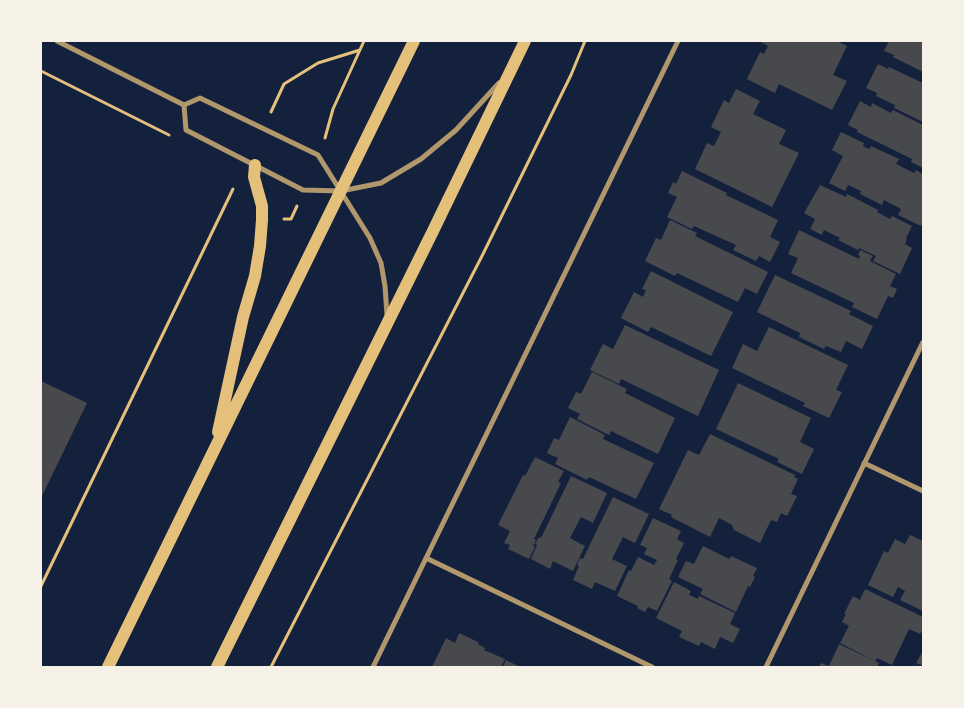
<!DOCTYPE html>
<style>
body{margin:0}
#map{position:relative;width:964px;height:708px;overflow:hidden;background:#14213d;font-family:Arial,sans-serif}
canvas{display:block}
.frame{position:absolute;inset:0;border:42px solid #f6f1e7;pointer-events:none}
</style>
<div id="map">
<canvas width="964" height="708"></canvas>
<div class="frame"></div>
</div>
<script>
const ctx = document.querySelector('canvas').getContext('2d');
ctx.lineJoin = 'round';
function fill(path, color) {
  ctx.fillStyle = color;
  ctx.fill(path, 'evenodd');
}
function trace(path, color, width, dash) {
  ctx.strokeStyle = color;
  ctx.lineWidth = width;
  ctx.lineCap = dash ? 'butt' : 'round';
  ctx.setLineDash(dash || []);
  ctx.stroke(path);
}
const building = new Path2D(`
 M759 41H837L847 46 833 75 847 81 832 110 779 84 775 93 747 79 760 52 764 54 768 46Z
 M889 41H923V72L893 57 894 55 884 51Z
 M878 64 888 69 889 67 923 83V122L894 108 895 105 876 96 877 93 866 88Z
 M736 89 760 101 753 114 786 130 779 144 799 153 772 207 695 169 707 143 714 146 721 132 711 127 724 100 729 103Z
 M860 101 871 107 872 103 891 113 893 110 923 125V168L911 162 912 159 857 132 858 130 848 125Z
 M841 132 864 143 863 146 869 149 871 146 899 159 896 164 914 173 916 170 923 174V222L921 226 898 215 901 209 884 200 882 205 860 194 861 191 848 185 845 191 829 183 843 156 832 150Z
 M682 171 727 193 726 195 778 220 770 237 780 242 770 262 759 256 756 261 733 250 736 245 694 226 692 229 667 217 677 197 668 193 673 182 676 184Z
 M820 185 846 197 847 194 878 210 877 212 890 219 892 216 912 226 906 238 907 239 905 244 912 248 900 274 873 261 876 256 859 248 858 250 838 240 840 238 824 230 822 235 810 229 815 219 804 213Z
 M670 220 697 233 695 236 768 272 757 294 745 288 738 302 677 273 675 276 645 261 656 238 661 240Z
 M799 230 859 259 860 256 858 255 860 250 873 256 870 261 896 274 890 286 897 289 893 298 888 296 877 319 852 307 854 303 791 273 798 258 788 254Z
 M651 271 733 312 711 356 651 327 648 332 621 318 634 292 643 297 646 290 642 289Z
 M775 275 851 311 849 314 873 326 862 349 846 341 841 352 826 346 824 349 799 337 800 333 757 312Z
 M625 325 719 370 698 416 621 379 619 384 590 370 603 344 613 349Z
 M769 327 848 365 836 390 842 392 829 418 803 406 805 403 732 368 743 344 757 351Z
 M592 372 627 389 625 393 675 418 658 454 611 431 609 435 577 419 580 414 568 408 576 392 581 394Z
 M41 381 87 403 41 498Z
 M738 383 811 418 800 442 814 449 802 474 777 462 779 459 716 429Z
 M570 417 605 435 603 439 654 463 636 499 589 477 587 480 555 464 558 458 547 453 554 438 559 440Z
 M710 434 795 475 794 477 798 479 791 494 797 496 787 516 781 513 777 522 771 520 760 543 734 530 732 525 719 518 710 537 671 517 672 515 659 509 688 450 699 455Z
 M535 457 564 471 558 482 561 483 534 539 536 540 533 546 535 547 529 559 508 549 510 545 504 543 510 531 498 525 523 475 525 476Z
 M571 476 607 493 593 523 581 517 570 538 585 546 573 571 553 561 550 569 531 559 537 545 535 544 539 537 541 538Z
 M613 497 649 514 635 543 623 537 612 559 627 566 615 591 595 582 592 589 573 580 579 566 577 565 580 558 583 559Z
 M653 518 681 531 677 539 684 543 676 559 678 560 669 579 672 581 657 611 648 607 645 612 637 608 638 606 617 596 629 570 631 571 638 557 654 565 657 560 644 554 647 548 640 545Z
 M910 535 923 541V611L900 600 905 591 898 587 893 597 868 585 884 551 888 553 895 539 905 544Z
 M703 546 729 559 731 556 757 568 753 576 755 577 750 587 748 586 736 612 700 594 703 589 678 577 686 561 694 564Z
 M674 582 691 591 689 595 698 599 699 596 735 613 730 624 740 629 733 643 720 637 715 649 701 642 699 646 679 637 682 631 656 618Z
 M865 589 923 617V629L920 634 909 629 892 665 877 658 875 661 840 643 849 626 842 622 846 614H844L853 596 860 600Z
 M459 633 478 642V644L485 648 484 650 505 659 501 667H432L446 638 455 643Z
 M839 644 879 663 877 667H819L821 663 829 666Z
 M923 651V666L916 663Z
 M506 660 520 667H503Z`);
const path = new Path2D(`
 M41 71 169 135
 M271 112 284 84 318 63 360 50
 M325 138 333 109 364 41
 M284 219H291L297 206
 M41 586 233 189
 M271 667 483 254 571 75 585 41`);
const minor = new Path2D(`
 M57 41 184 105
 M184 105 186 130 303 190 341 191 381 183 421 159 456 130 499 83
 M184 105 200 98 318 155 370 238 381 263 385 286 387 315
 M864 463 923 491
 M426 558 652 667
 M373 667 678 41
 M766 667 923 342`);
const primary = new Path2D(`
 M218 432 243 317 255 276 260 246 262 220V206L254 177 255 165
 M108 667 414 41
 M217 667 433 231 525 41`);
fill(building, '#48494c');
trace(path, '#e5c07b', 3);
trace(minor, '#b1986c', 5);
trace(primary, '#e5c07b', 12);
</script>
